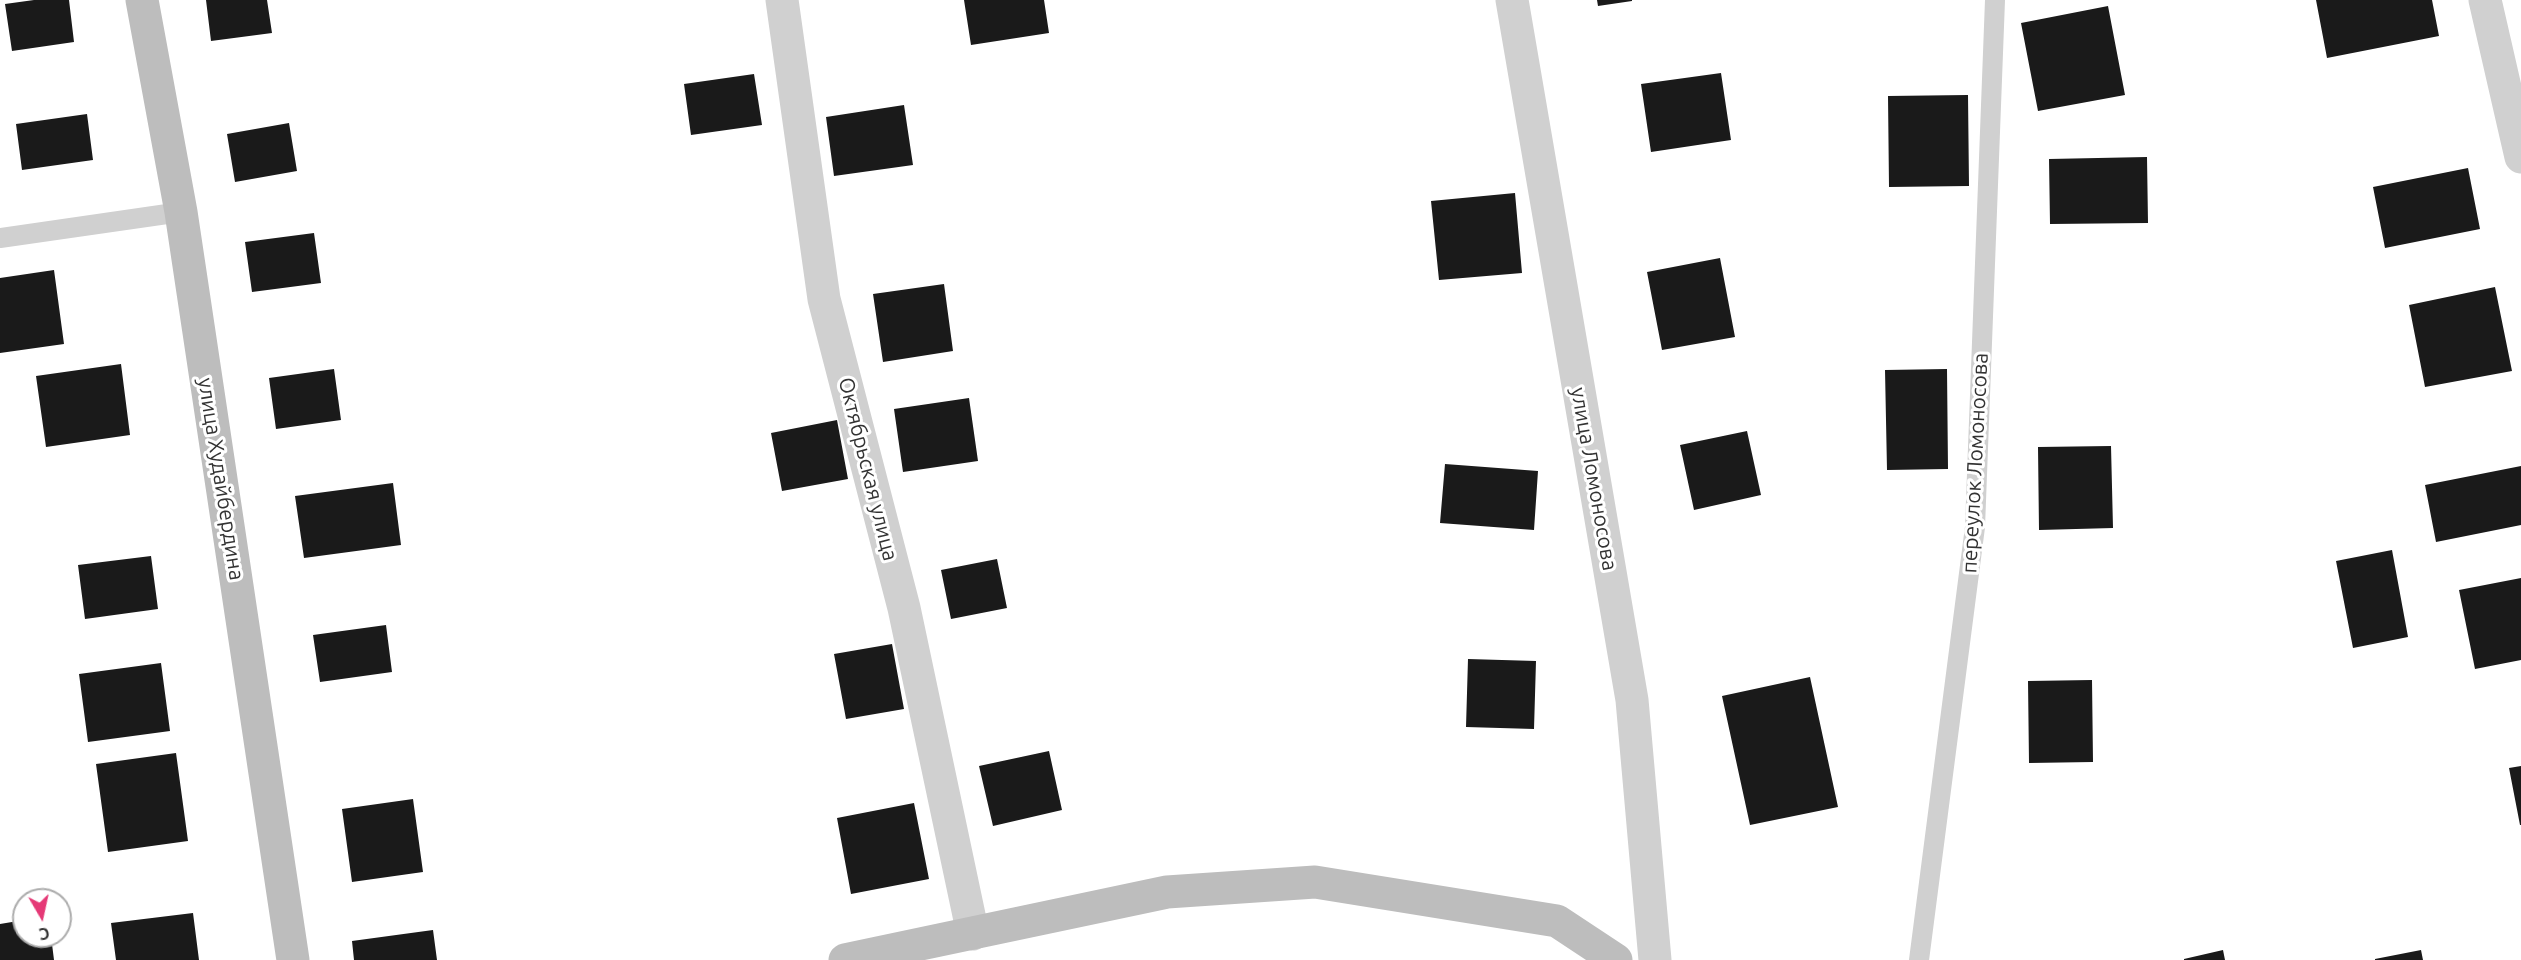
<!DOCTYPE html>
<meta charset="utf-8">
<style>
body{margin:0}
#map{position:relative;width:2521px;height:960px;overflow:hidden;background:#fff;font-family:Ubuntu,sans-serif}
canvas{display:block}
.north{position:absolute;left:12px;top:888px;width:60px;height:60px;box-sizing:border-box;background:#fff;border:2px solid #adadad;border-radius:50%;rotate:171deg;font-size:16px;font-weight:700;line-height:24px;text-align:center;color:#333}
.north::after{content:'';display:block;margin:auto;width:21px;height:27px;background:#e53976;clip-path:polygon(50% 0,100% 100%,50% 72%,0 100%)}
</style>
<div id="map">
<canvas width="2521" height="960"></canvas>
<div class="north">С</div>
</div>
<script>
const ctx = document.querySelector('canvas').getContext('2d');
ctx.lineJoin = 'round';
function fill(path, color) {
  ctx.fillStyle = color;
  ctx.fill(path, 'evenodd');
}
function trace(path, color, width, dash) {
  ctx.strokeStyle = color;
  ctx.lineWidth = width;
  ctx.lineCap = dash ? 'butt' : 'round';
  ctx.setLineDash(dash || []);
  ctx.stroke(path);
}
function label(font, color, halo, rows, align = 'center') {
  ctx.font = font + ' Ubuntu,sans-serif';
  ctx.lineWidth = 6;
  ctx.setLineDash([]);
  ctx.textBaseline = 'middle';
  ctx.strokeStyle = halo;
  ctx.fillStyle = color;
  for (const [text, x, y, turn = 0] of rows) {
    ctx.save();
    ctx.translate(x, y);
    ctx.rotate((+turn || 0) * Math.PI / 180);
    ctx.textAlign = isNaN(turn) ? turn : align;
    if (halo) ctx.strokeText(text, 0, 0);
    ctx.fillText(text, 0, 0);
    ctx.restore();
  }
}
const building = new Path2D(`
 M34 0H69L74 42 12 51 5 4Z
 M206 0H267L272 33 211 41Z
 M964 0H1044L1049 33 971 45Z
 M1597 0H1632V1L1598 6Z
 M2316 0H2432L2439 36 2327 58Z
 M2108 6 2125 95 2038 111 2021 23Z
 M1721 73 1731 140 1651 152 1641 84Z
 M754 74 762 125 691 135 684 84Z
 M1968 95 1969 186 1889 187 1888 96Z
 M904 105 913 165 834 176 826 117Z
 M87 114 93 160 22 170 16 124Z
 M289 123 297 171 235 182 227 134Z
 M2147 157 2148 223 2050 224 2049 159Z
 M2468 168 2480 229 2385 248 2373 187Z
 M1515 193 1522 273 1439 280 1431 201Z
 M314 233 321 283 252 292 245 242Z
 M1720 258 1735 337 1662 350 1647 272Z
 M54 270 64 344 0 353V278Z
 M944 284 953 351 883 362 873 294Z
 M2495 287 2512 371 2425 387 2409 305Z
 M121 364 130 435 46 447 36 376Z
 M334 369 341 420 276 429 269 378Z
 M1947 369 1948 469 1887 470 1885 370Z
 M969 398 978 461 903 472 894 409Z
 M837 420 848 479 782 491 771 433Z
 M1747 431 1761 495 1694 510 1680 445Z
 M2111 446 2113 528 2039 530 2038 447Z
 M1445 464 1538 471 1534 530 1440 523Z
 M2521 466V525L2436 542 2425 485Z
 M393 483 401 545 304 558 295 496Z
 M2392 550 2408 637 2353 648 2336 561Z
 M151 556 158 609 85 619 78 565Z
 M997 559 1007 608 951 619 941 570Z
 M2521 578V660L2475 669 2459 590Z
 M386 625 392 672 320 682 313 635Z
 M892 644 904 709 846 719 834 654Z
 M1468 659 1536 661 1534 729 1466 727Z
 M161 663 170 731 88 742 79 674Z
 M1810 677 1838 807 1750 825 1722 696Z
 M2092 680 2093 762 2029 763 2028 681Z
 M1049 751 1062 810 993 826 979 766Z
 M176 753 188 841 108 852 96 764Z
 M2521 766V825H2520L2509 768Z
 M413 799 423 872 352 882 342 809Z
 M914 803 929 879 851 894 837 818Z
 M193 913 199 960H116L111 923Z
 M24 920V936H51L54 960H0V924Z
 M433 930 437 960H354L352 941Z
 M2223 950 2225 960H2184V959Z
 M2421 950 2423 960H2375V959Z`);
const lane = new Path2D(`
 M0 238 181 212
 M1919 960 1975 527 1995 0`);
const street = new Path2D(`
 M782 0 824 299 904 608 973 934
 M1512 0 1632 700 1655 960
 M2485 0 2521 157`);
const secondary = new Path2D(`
 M142 0 181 212 293 960
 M845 960 1167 892 1315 882 1557 921 1616 960`);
const streetNames = [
 ["переулок Ломоносова",1975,463,-87],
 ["Октябрьская улица",868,469,76],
 ["улица Худайбердина",221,479,81],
 ["улица Ломоносова",1594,479,80]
];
fill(building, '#1a1a1a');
trace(lane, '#d0d0d0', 20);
trace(street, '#d0d0d0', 33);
trace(secondary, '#bdbdbd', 33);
label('21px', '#333', '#fff', streetNames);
</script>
